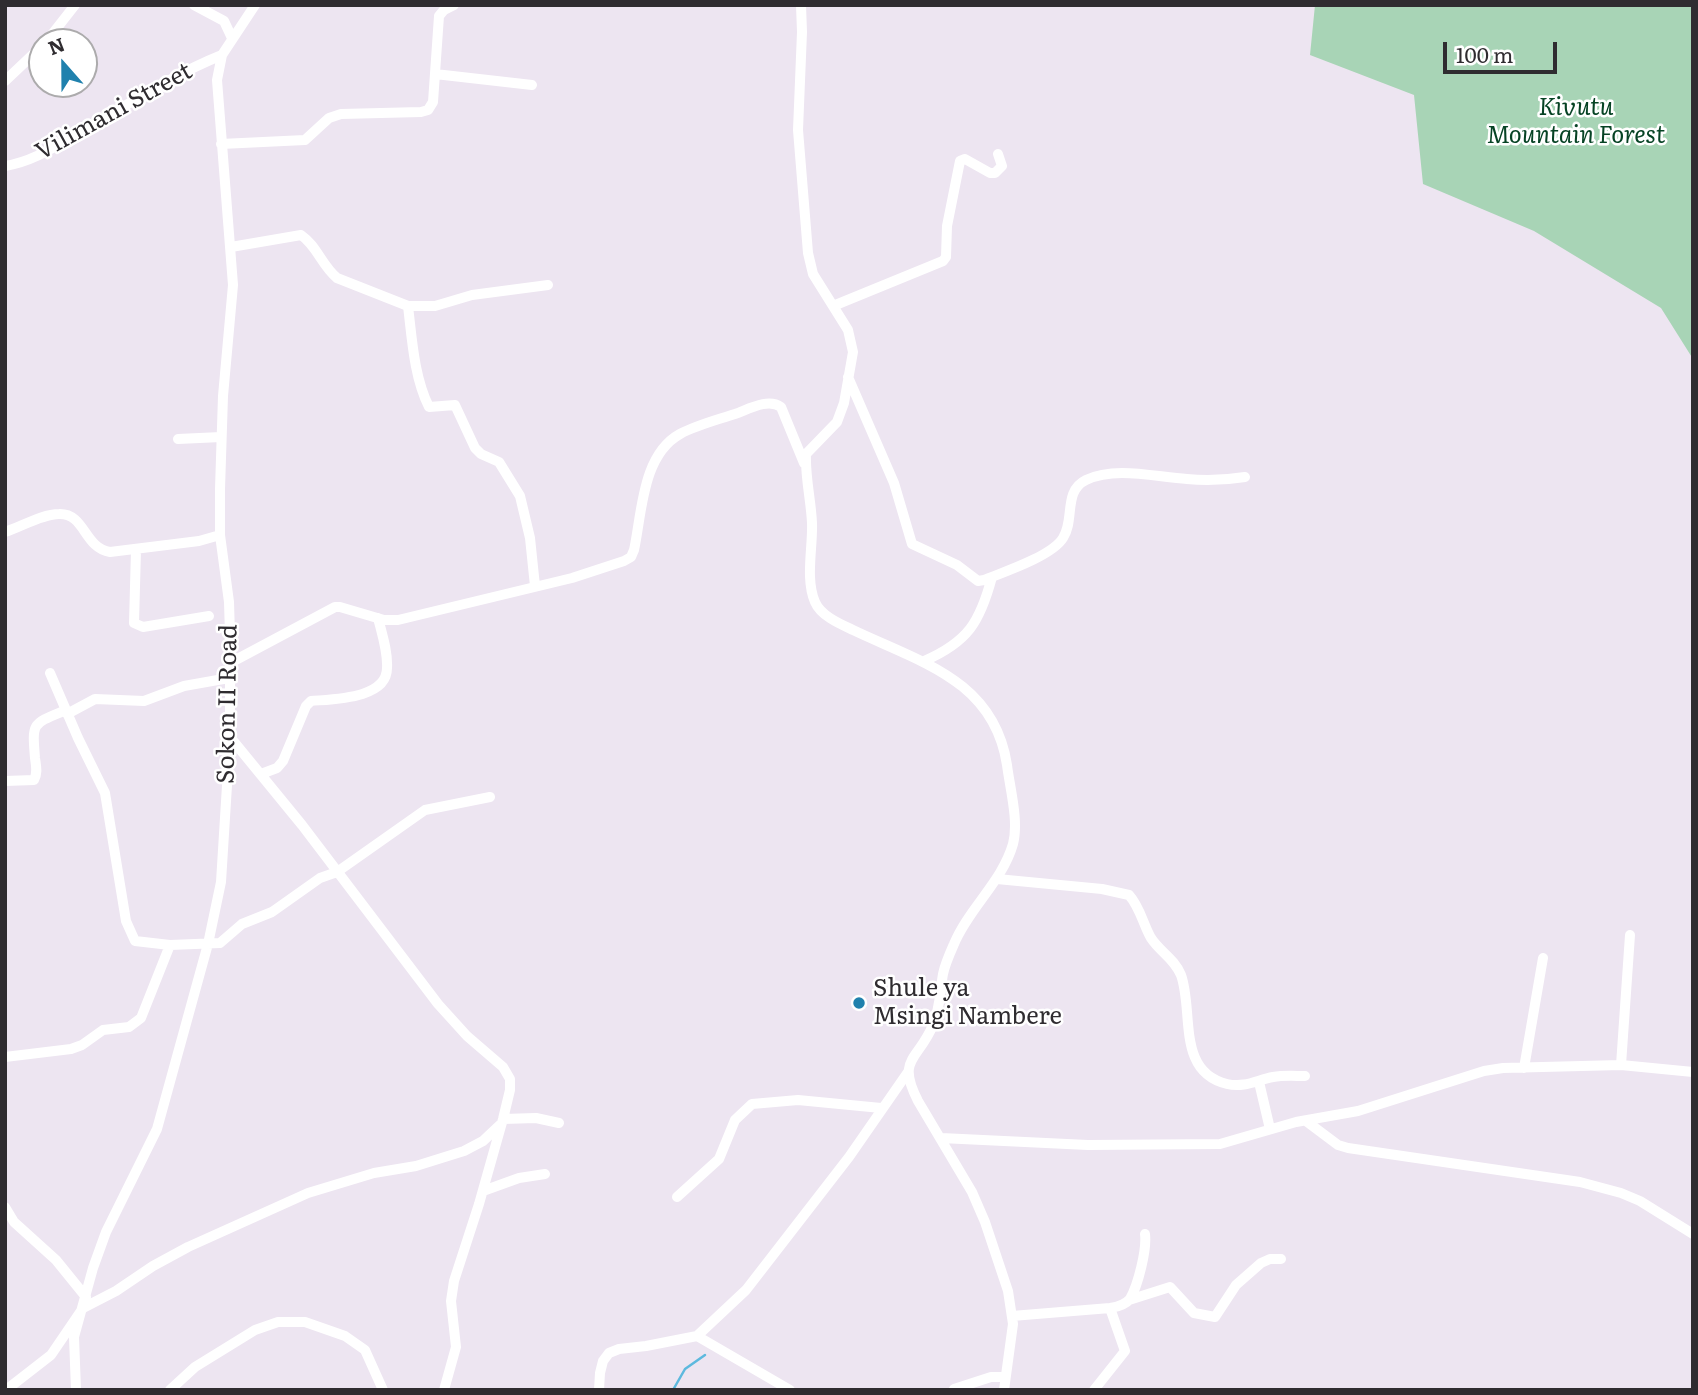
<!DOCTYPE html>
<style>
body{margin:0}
#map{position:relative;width:1698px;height:1395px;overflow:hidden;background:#ede5f1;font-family:Literata,serif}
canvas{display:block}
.frame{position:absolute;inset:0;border:7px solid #2f2c30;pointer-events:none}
.north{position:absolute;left:28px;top:28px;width:70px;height:70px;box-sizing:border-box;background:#fff;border:2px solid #acabac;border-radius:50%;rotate:339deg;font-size:19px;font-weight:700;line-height:28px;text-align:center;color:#2f2c30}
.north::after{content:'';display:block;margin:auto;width:24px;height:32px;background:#2081ad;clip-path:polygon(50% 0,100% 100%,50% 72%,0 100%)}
.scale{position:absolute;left:1443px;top:42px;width:114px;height:32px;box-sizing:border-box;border:4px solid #2f2c30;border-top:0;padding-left:9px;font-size:21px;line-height:24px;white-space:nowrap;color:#2f2c30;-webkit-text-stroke:5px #fff;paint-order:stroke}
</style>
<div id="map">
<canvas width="1698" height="1395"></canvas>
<div class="frame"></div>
<div class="north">N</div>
<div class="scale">100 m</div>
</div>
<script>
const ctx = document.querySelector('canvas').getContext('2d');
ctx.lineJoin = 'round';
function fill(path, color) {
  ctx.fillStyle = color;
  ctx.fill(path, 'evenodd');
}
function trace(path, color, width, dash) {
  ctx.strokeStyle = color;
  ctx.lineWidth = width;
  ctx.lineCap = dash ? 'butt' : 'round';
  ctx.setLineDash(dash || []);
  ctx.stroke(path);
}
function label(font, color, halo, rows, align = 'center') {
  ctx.font = font + ' Literata,serif';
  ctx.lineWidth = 5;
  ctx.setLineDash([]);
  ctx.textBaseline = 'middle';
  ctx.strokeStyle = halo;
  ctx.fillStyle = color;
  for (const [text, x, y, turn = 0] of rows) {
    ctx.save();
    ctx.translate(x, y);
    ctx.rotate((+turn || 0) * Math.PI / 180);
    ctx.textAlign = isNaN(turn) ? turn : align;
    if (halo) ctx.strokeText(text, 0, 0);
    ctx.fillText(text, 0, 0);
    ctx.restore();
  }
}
const green = new Path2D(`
 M1315 5H1693V359L1661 308 1534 231 1423 184 1414 95 1310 55Z`);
const stream = new Path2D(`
 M673 1390 685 1369 705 1355`);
const minor = new Path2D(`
 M194 5 224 21 232 38
 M801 5 802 32 798 130 808 253 813 274 848 330 853 352 844 403 837 422 806 454C805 477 811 500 812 523 813 547 805 579 815 602 821 616 840 624 853 630 920 662 994 680 1007 765 1010 789 1019 821 1013 844 1002 882 969 908 954 944 950 953 945 964 943 974 940 991 940 1009 933 1025 918 1061 896 1058 918 1101L972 1192 985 1222 1008 1291 1013 1324 1004 1390
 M46 42 75 5
 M435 74 532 85
 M5 81 42 46
 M221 144 305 140 329 118 341 114 421 112 428 110 433 102 439 16 444 10 454 5
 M5 166C32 162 56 146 79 133 126 106 172 75 222 55
 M231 247 301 235C317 246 322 266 337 278L408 306H435L472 295 548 285
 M408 306C412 339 414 377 429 407L455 405 475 448 481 454 499 462 520 496 530 538 535 586
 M833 306 943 261 946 257 947 226 960 161 965 159 990 173H995L1002 166 998 154
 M848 377 894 483 912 544 957 565 978 581 984 580C1004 572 1052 556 1063 538 1075 520 1063 491 1086 480 1115 466 1155 477 1187 479 1207 481 1226 480 1245 477
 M178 439 221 437
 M5 532C21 527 42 514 59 514 85 513 84 548 110 552L199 541 220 535
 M136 550 134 623 143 627 209 616
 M924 661C968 642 980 622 992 577
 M230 663 335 607H340L384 620H398L572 578 624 561 631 557 634 550C642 513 642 455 680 434 697 425 717 420 735 414 749 409 768 398 781 407L804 463
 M50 673 78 738 105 793 126 921 135 941 170 945 220 943 242 924 272 912 320 878 337 872 425 810 490 797
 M67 714 95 699 144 701 184 686 229 678
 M230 737 302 825 438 1004 467 1036 503 1067 510 1079V1090L503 1119 479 1204 454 1281 451 1301 456 1347 444 1390
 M261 774 277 768 283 761 306 706 311 701C333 699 387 699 387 668 388 652 382 634 378 618
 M5 781 34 780C38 773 36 766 35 758 32 722 32 724 66 710
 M997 879 1102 889 1129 895C1140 907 1143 924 1151 938 1160 952 1174 958 1181 975 1194 1011 1176 1072 1227 1084 1245 1088 1257 1080 1273 1077 1284 1075 1295 1076 1305 1076
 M5 1057 71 1049 82 1045 103 1030 129 1027 141 1018 170 945
 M1621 1065 1630 935
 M1524 1068 1543 958
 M1259 1082 1270 1129
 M503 1119 536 1118 559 1123
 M1306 1121 1338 1145 1348 1148 1580 1182 1621 1193 1640 1201 1693 1234
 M941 1138 1088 1145 1220 1144 1296 1122 1358 1111 1484 1071 1503 1068 1621 1065 1693 1072
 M483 1191 519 1178 545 1174
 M677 1197 719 1159 735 1120 752 1104 798 1100 881 1108
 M5 1207 14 1222 56 1260 86 1297
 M1129 1300 1170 1287 1194 1313 1215 1317 1236 1285 1261 1263 1270 1259H1281
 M1012 1316 1110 1308C1117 1307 1125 1305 1130 1299 1138 1285 1147 1250 1145 1234
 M697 1336 790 1390
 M954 1389 991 1377H1004
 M6 1390 51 1355 83 1308 116 1291 153 1266 188 1247 308 1193 374 1173 416 1166 464 1151 483 1141 500 1125
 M76 1390 74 1337 93 1268 106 1232 157 1129 208 944 221 882 230 737V635L229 602 220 535V489L223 396 233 285 217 80 222 55 255 5
 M170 1390 195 1367 255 1330 278 1322H305L345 1336 365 1350 383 1390
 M599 1390 600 1373 603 1361 609 1353 619 1349 646 1346 697 1336 746 1290 849 1157 908 1072
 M1094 1390 1125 1351 1110 1308`);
const markers = [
 [859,1003,7,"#2081ad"]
];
const parkNames = [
 ["Kivutu",1576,108],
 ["Mountain Forest",1576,136]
];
const streetNames = [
 ["Vilimani Street",114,112,-29],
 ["Sokon II Road",228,704,-89]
];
const poiNames = [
 ["Shule ya",873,989],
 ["Msingi Nambere",873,1017]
];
fill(green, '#a8d4b6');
trace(stream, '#5db9de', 2.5);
trace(minor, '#fff', 10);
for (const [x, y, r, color] of markers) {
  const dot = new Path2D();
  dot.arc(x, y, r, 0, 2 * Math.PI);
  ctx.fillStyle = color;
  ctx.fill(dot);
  trace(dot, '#fff', 2.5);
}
label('italic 24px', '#064324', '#fff', parkNames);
label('24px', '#2f2c30', '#fff', streetNames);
label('24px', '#2f2c30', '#fff', poiNames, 'left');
</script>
